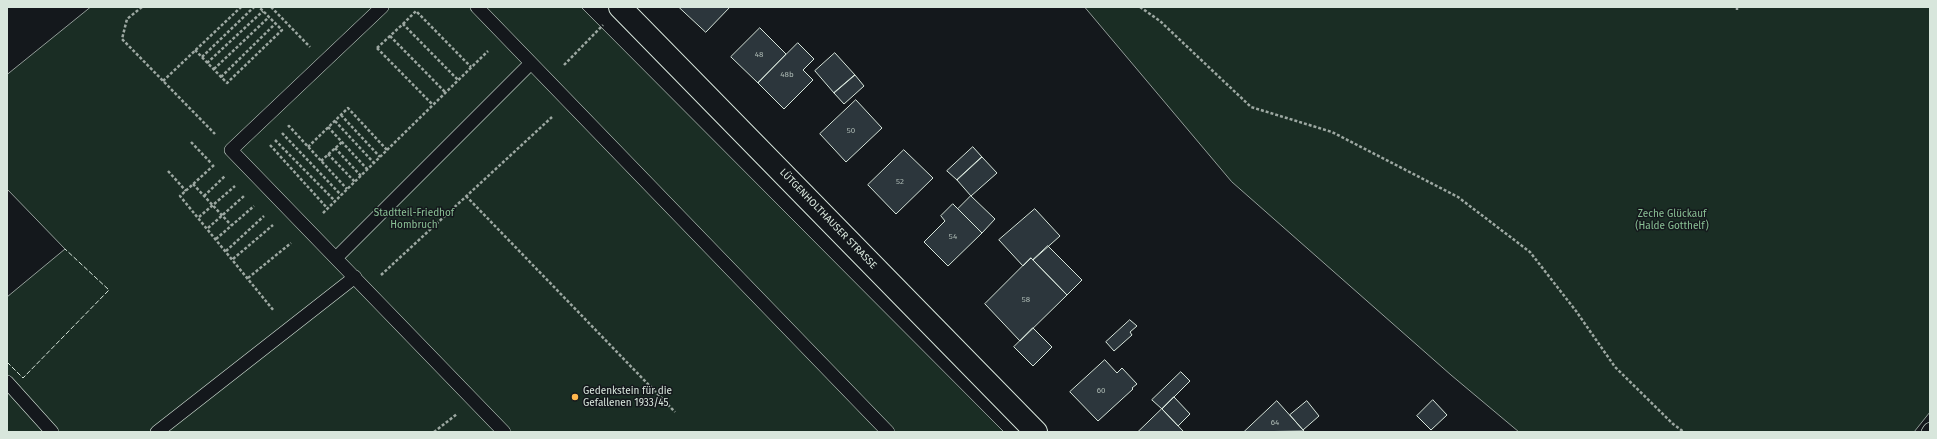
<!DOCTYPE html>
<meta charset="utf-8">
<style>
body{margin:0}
#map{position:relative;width:1937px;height:439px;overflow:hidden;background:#14181c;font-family:"Fira Sans",sans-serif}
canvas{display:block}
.frame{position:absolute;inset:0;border:8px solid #d8e6dc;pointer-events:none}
</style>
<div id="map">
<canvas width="1937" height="439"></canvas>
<div class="frame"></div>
</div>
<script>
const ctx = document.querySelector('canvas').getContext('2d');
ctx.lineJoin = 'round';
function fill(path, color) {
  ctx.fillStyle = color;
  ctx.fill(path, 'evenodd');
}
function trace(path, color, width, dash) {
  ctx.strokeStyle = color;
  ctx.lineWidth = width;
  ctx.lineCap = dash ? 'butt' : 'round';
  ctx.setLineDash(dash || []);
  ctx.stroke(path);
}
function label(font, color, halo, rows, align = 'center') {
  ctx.font = font + ' "Fira Sans",sans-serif';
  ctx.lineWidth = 3;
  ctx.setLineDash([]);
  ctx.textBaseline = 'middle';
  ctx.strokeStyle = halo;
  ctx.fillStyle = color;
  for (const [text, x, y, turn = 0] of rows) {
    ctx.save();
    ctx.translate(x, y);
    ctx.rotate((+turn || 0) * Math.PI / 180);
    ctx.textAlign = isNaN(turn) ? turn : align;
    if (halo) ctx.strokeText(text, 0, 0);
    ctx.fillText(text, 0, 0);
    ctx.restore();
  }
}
const green = new Path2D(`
 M91 7H581L1004 432H7V297L65 249 7 189V75Z
 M1085 7H1930V412L1914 432H1519L1451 375 1232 182Z`);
const building = new Path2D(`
 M679 7H730L706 32Z
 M760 28 786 54 758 83 731 57Z
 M798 43 814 59 803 70 813 80 784 109 758 83Z
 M835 53 855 75 834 93 815 71Z
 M855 75 864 86 844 104 834 93Z
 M856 100 882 128 846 162 820 134Z
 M973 147 982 157 957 180 947 171Z
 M904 150 933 178 896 214 868 185Z
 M982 157 997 173 971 196 957 180Z
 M971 196 995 219 982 233 958 209Z
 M953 204 982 233 948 266 924 242 945 221 941 216Z
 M1035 209 1060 236 1033 260 1031 258 1023 266 999 240Z
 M1048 246 1082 280 1067 295 1033 260Z
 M1031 258 1067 295 1020 341 985 304Z
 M1130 320 1137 326 1130 332 1132 335 1114 351 1106 342Z
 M1033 328 1052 347 1033 366 1014 347Z
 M1105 360 1117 373 1122 368 1137 384 1132 388 1133 389 1098 421 1070 392Z
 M1181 372 1190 381 1162 409 1152 400Z
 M1174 397 1190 414 1178 426 1162 409Z
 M1433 400 1447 415 1431 430 1417 416Z
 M1277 401 1304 431 1244 432Z
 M1307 401 1319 416 1303 430 1290 415Z
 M1162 409 1184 432H1138Z`);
const path = new Path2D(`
 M142 7 127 19 122 39 215 134
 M271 7 310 47
 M1140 7 1160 21 1251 107 1332 132 1458 197 1530 252 1576 311 1615 367 1673 424 1684 432
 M1737 7V10
 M403 24 416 11 471 67
 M390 36 446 93
 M377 48 403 24 458 80
 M377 48 433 105
 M195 50 227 83 282 30 259 7
 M202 57 254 7
 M207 63 263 11
 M564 65 603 25
 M214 69 269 17
 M221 77 276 23
 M163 81 241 7
 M341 115 380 157
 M335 121 374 163
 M288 127 289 126 347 189
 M328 127 368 170
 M282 133 341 195
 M275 140 335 201
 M191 142 211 163
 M270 145 328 209
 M308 147 348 108 387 150 322 214
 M335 148 361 176
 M387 150 488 51
 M328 154 355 182
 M321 161 342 142
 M214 165 180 196 274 311
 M168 171 186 191
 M193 184 231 225
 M204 196 225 176
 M466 196 675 412
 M199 217 235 186
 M208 228 244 196
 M216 239 254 206
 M226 251 264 216
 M233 259 273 225
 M381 275 552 117
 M248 278 291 243
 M434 432 457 414`);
const lane = new Path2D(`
 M382 7 231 150 504 432
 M477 7 888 432
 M336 258 531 63
 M7 382 52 432
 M157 432 355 277
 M1928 432 1930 429`);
const street = new Path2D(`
 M620 7 1036 432`);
const fence = new Path2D(`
 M7 362 23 378 109 290 65 249`);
const markers = [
 [575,397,4,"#ffb74d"]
];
const numberNames = [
 ["48",759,55],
 ["48b",787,75],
 ["50",851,131],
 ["52",900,182],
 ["54",953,237],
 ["58",1026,300],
 ["60",1101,391],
 ["64",1275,423]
];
const parkNames = [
 ["Stadtteil-Friedhof",414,213],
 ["Hombruch",414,225],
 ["Zeche Glückauf",1672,214],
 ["(Halde Gotthelf)",1672,226]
];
const streetNames = [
 ["LÜTGENHOLTHAUSER STRASSE",828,219,46]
];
const poiNames = [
 ["Gedenkstein für die",583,391],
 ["Gefallenen 1933/45",583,403]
];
fill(green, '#1a2d24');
trace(green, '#939e99', 1);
fill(building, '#2c363c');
trace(building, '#d8e6dc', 1);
trace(lane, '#d8e6dc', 14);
trace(street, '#d8e6dc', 24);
trace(path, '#9da8a2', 2.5, [3, 2]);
trace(lane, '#14181c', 13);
trace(street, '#14181c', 22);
trace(fence, '#d8e6dc', 1, [5, 2]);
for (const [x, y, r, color] of markers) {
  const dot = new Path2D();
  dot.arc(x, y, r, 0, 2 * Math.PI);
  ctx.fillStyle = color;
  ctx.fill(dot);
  trace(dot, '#14181c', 1.5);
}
label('8px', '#adbab4', null, numberNames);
label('10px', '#8ac095', '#14181c', parkNames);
label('10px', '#d8e6dc', '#14181c', streetNames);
label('10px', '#d8e6dc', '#14181c', poiNames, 'left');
</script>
